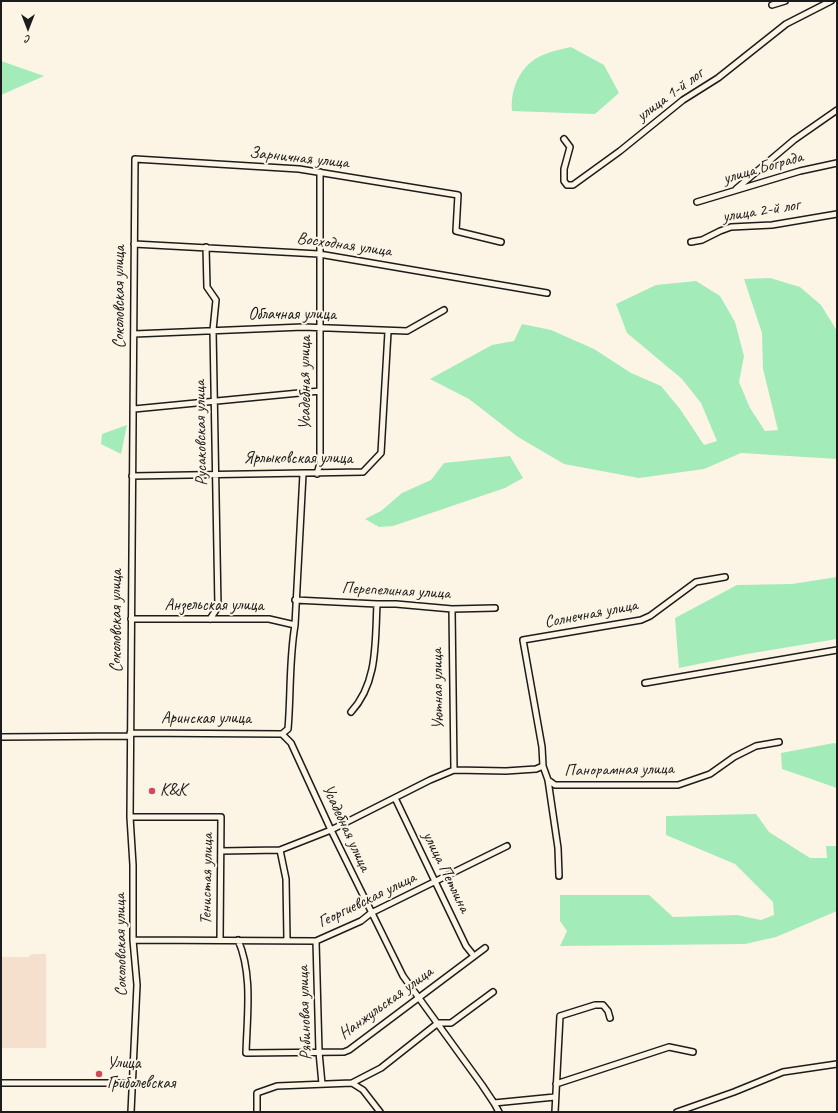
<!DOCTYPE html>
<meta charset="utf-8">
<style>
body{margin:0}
#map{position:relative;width:838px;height:1113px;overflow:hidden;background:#fcf5e5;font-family:Caveat,sans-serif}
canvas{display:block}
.frame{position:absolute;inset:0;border:2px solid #1c1c1c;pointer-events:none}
.north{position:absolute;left:8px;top:8px;width:40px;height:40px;-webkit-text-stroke:3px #fcf5e5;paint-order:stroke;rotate:180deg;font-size:11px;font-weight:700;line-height:16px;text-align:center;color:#1c1c1c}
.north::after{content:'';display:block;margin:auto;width:14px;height:18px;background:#1c1c1c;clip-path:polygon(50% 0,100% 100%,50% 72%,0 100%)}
</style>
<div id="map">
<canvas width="838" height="1113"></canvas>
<div class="frame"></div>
<div class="north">С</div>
</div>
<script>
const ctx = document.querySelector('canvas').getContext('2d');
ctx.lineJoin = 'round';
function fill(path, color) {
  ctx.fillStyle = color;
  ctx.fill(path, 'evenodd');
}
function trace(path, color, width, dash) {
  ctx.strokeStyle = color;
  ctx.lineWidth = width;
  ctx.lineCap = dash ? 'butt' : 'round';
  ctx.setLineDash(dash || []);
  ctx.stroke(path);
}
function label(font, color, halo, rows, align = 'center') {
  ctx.font = font + ' Caveat,sans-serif';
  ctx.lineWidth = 4;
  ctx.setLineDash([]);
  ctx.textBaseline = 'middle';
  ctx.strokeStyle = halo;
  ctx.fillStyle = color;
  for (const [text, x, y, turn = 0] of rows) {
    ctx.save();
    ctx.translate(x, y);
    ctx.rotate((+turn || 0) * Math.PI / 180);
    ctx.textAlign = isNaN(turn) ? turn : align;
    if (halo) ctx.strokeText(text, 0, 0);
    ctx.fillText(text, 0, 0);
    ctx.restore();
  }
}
const built = new Path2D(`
 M31 954H46V1048H1V957H29Z`);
const green = new Path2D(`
 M571 47 604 65 619 93 595 114 512 111C510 88 521 64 543 55 552 51 562 49 571 47Z
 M1 61 44 76 1 95Z
 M770 278 800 287 821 305 837 331V459L741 453 704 469 639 478 564 464 518 437 469 399 430 379 492 345 514 341 522 324 551 330 594 349 631 373 661 386 680 409 704 445 717 441 701 403 682 379 627 333 616 304 656 285 696 281 720 296 735 322 744 356 739 382 750 408 765 431 778 430 763 369 762 333 744 279Z
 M127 425 121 454 101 444 102 434Z
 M510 456 523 478 505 488 393 526 379 527 365 519 381 511 402 493 431 480 444 463Z
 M837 577V639L747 654 679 668 675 618 737 585 792 584Z
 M834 743 837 744V788L782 769 781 753Z
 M756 814 769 832 810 858H827L826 846H837V911L776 937 745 944 560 946 567 931 560 921V895H649L673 917 737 915 761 920 774 915 773 902 735 864 666 835V816Z`);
const street = new Path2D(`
 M772 5 785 1
 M564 139 570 147 564 169V181L567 185H573L620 151 683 100 718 78 786 24 831 1
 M736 189 794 140 837 110
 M697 202 800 171 837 163
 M691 242 702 240 720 231 731 227 772 225 837 214
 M134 244 319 254 547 293
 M206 247 207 287 216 300 213 330 218 607 210 619
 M134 334 303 327 407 331 444 310
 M134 409 320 391
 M317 474 320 463V172
 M132 476 363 472 381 453 388 332
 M295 600 377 604H396L452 609 495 608
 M452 609 454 770
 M131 619H269L295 625
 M645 683 837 650
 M351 712C378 683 375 642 377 604
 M130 733 282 734
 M282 734 291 743 331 830 403 976 482 1085 494 1103 555 1097
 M282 734 288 729C291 694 289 660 295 625L303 474
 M1 737 130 736
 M548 780 555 785H678L710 774 734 757 756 746 779 742
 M395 798 466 946 474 956
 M130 817H221L220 940
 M280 850 286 879 287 940
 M221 851 280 850 331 830 430 780 454 770 506 771 536 769 543 766
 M559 876 558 848 548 780 543 766 542 747 523 640 641 620 650 616 696 582 725 577
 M133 940 316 941 361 921 371 913 507 846
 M238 940C253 974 247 1016 246 1053L344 1052 349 1050 485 948
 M316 941 319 1052 322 1084
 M1 1083H133
 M352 1083 363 1090 380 1112
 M556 1084 669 1047 693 1052
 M494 1103 499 1112
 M131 1112 137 985 133 940V865L130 817 135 159 299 169 458 195 456 231 501 242
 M257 1112V1093L277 1086 352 1083 381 1068 438 1023H451L493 992
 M555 1112 560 1016 595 1005H603L608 1011 610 1018
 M677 1112 734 1092 783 1072 837 1064`);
const markers = [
 [152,791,4,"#d1495b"],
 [99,1074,4,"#d1495b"]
];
const streetNames = [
 ["улица 1-й лог",670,95,-36],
 ["Зарничная улица",299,158,6],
 ["улица Бограда",763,168,-16],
 ["улица 2-й лог",761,211,-9],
 ["Восходная улица",344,245,8],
 ["Соколовская улица",120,297,-90],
 ["Облачная улица",292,315],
 ["Усадебная улица",306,383,-90],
 ["Русаковская улица",201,433,-91],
 ["Ярлыковская улица",298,459],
 ["Перепелиная улица",396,591,3],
 ["Анзельская улица",214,606],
 ["Солнечная улица",591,614,-11],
 ["Соколовская улица",117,621,-90],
 ["Уютная улица",438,689,-91],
 ["Аринская улица",206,719],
 ["Панорамная улица",619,770,-1],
 ["Усадебная улица",346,828,65],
 ["улица Петлина",446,872,64],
 ["Тенистая улица",207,879,-89],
 ["Георгиевская улица",367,900,-26],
 ["Соколовская улица",121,945,-91],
 ["Нанжульская улица",386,1003,-36],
 ["Рябиновая улица",305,1013,-92]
];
const poiNames = [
 ["K&K",160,791],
 ["Улица",107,1064],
 ["Гриболевская",107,1084]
];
fill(built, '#f4e0cc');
fill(green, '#a3ebb8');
trace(street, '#1c1c1c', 8);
trace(street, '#fcf5e5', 5);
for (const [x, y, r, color] of markers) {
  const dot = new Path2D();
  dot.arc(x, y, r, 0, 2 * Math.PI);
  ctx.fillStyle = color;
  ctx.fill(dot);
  trace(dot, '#fcf5e5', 1.5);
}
label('17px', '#1c1c1c', '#fcf5e5', streetNames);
label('17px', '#1c1c1c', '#fcf5e5', poiNames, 'left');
</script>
